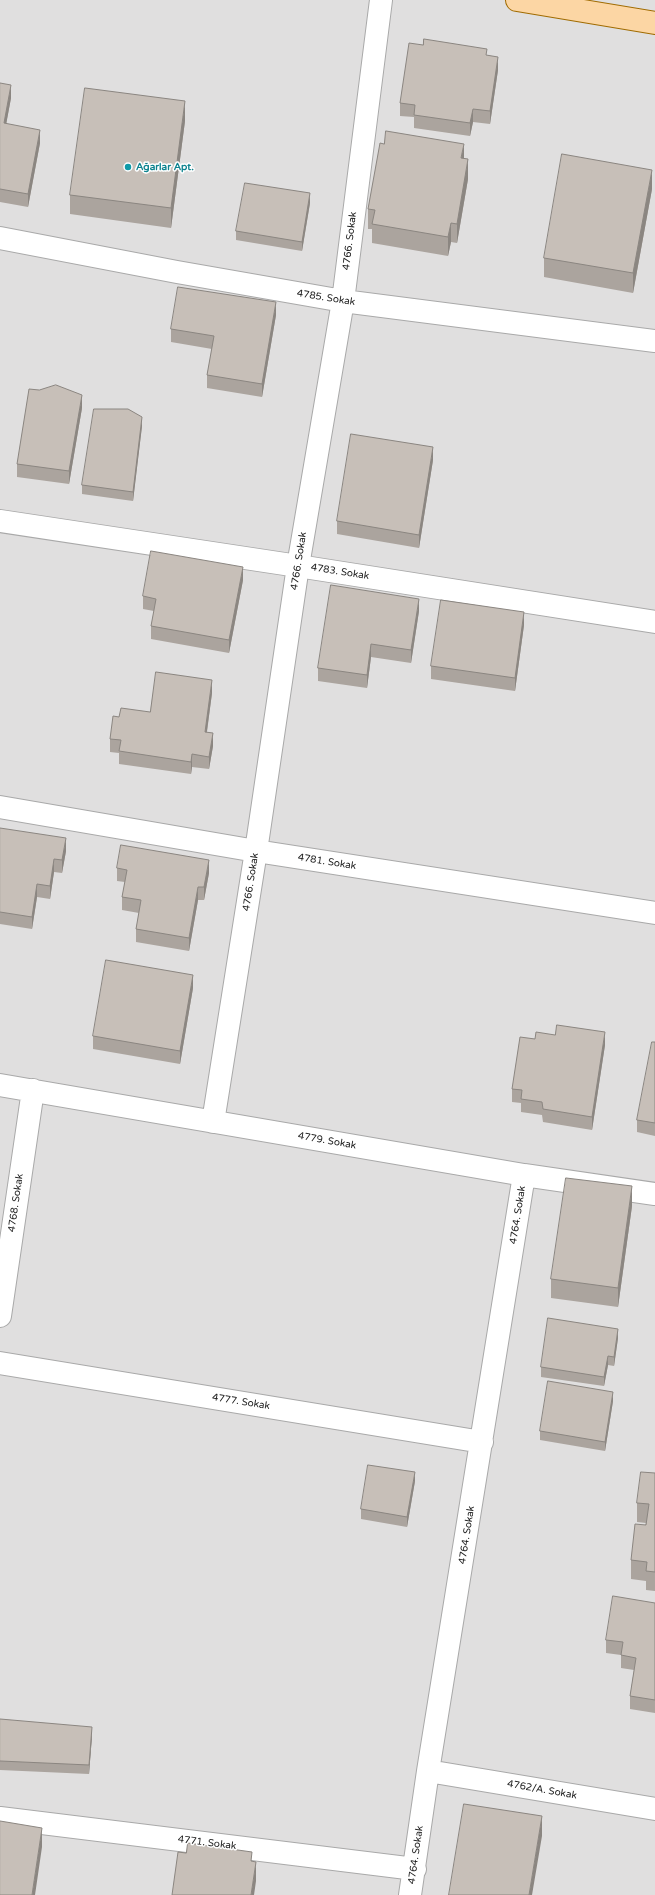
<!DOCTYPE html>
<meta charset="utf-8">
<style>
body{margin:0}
canvas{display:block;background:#f2efe9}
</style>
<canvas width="655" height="1895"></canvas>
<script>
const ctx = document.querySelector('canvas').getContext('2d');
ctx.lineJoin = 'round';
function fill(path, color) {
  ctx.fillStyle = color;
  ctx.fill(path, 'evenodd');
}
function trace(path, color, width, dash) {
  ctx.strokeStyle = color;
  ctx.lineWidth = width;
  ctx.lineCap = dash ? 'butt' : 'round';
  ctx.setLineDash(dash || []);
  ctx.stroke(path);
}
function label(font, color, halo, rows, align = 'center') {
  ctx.font = font + ' "Varela Round",sans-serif';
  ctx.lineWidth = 3;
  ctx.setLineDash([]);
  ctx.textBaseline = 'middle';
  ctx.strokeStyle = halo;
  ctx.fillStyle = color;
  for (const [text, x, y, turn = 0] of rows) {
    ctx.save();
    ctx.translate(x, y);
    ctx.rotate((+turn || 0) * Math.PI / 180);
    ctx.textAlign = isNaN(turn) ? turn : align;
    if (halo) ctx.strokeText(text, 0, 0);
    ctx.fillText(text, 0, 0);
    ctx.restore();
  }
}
const residential = new Path2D(`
 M0 0H655V1895H0Z`);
const minor = new Path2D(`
 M0 238 177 272 343 301 655 341
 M0 521 298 566 655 622
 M0 807 256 851 655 913
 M0 1085 524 1175 655 1194
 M213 1122 256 851 298 566 343 301 381 0
 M0 1316 33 1090
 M0 1363 482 1442
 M428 1771 655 1809
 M0 1818 415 1869
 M410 1895 428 1771 524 1175`);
const major = new Path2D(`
 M517 0 655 23`);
const wall = new Path2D(`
 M487 56 498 70 490 124 473 122 470 136 414 128V117L400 116V103Z
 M0 83 11 98 6 124 40 143 28 207 0 202Z
 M185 121 171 228 70 214V195Z
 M464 159 468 179 457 243 451 242 448 256 372 243V229H368V209Z
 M652 189 633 293 544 277V258Z
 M310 203 302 251 236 240V231Z
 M276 315 262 397 207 388V375L212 349 171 342V329Z
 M82 408 69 484 17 477V464Z
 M142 426 133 501 82 494V485Z
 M433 460 419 548 337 534V521Z
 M243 580 229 653 151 639V626L154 611 143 609V596Z
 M419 611 411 663 371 657 367 688 318 681V668Z
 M524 625 515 691 431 679V666Z
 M212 693 207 732 213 746 209 769 192 767 191 774 119 764V753L110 752V739L150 712Z
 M0 828 66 851 62 873 54 872 50 899 37 897 32 929 0 924Z
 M117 868 209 873 204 900H198L189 951 136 942V929L139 913 122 910V897L125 882 117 881Z
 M193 988 180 1064 93 1049V1036Z
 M535 1039 605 1045 592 1130 543 1122 542 1115 521 1112V1103L512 1102V1089Z
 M655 1042V1136L637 1132V1120Z
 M632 1206 618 1307 551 1298V1279Z
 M618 1338 614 1366 608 1365 604 1386 541 1377V1367Z
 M613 1401 605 1451 540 1440V1431Z
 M655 1473V1591L646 1590V1581L631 1579V1560L646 1523 637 1522V1503Z
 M415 1481 407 1527 361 1519V1509Z
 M655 1603V1713L630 1709V1696L634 1670 621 1668V1655L606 1653V1640Z
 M0 1719 92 1736 89 1774 0 1770Z`);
const shadedWall = new Path2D(`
 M498 57V70L490 124V111Z
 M11 85V98L4 136V123Z
 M185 101V121L171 228V208Z
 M473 109V122L470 136V123Z
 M40 130V143L28 207V194Z
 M464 144V163L461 158Z
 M468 159V179L457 243V224Z
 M652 170V189L633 293V273Z
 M310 193V203L302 251V242Z
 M451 223V242L448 256V237Z
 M276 302V315L262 397V384Z
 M82 395V408L69 484V471Z
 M142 417V426L133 501V492Z
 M433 447V460L419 548V535Z
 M243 567V580L229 653V640Z
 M419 599V611L411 663V650Z
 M524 612V625L515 691V678Z
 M371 644V657L367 688V675Z
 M212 680V693L205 745V732Z
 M213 733V746L209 769V757Z
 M192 754V767L191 774V762Z
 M66 838V851L62 873V860Z
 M54 859V872L50 899V886Z
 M209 860V873L204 900V887Z
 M37 884V897L32 929V917Z
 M198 887V900L189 951V938Z
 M193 975V988L180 1064V1051Z
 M605 1032V1045L592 1130V1117Z
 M632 1186V1206L618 1307V1288Z
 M618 1329V1338L614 1366V1357Z
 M608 1356V1365L604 1386V1377Z
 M613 1392V1401L605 1451V1442Z
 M415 1472V1481L407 1527V1517Z
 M92 1727V1736L89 1774V1765Z
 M542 1816V1836L532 1895H529Z
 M42 1828V1847L35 1895H32Z
 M256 1862V1881L254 1895H251Z`);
const building = new Path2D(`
 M424 39 487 49 486 55 498 57 490 111 473 109 470 123 414 115 415 105 400 103 409 43 423 45Z
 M0 83 11 85 4 123 40 130 28 194 0 189Z
 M85 88 185 101 171 208 70 195Z
 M386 131 464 144 461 158 468 159 457 224 451 223 448 237 372 224 375 210 368 209 380 143 384 144Z
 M562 154 652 170 633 273 544 258Z
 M245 183 310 193 302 242 236 231Z
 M178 287 276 302 262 384 207 375 214 336 171 329Z
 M56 385 82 395 69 471 17 464 29 389 39 390Z
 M94 409H128L142 417 133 492 82 485Z
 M351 434 433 447 419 535 337 521Z
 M151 551 243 567 229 640 151 626 156 599 143 596Z
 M331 585 419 599 411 650 371 644 367 675 318 668Z
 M441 600 524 612 515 678 431 666Z
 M156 672 212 680 205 732 213 733 209 757 192 754 191 762 119 751 121 740 110 739 113 716 119 717 121 708 150 712Z
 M0 828 66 838 62 860 54 859 50 886 37 884 32 917 0 912Z
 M121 845 209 860 204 887H198L189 938 136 929 141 900 122 897 127 870 117 868Z
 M106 960 193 975 180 1051 93 1036Z
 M557 1025 605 1032 592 1117 543 1109 542 1102 521 1099 522 1090 512 1089 520 1037 535 1039 536 1032 555 1035Z
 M652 1042H655V1123L637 1120Z
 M566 1178 632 1186 618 1288 551 1279Z
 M548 1318 618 1329 614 1357 608 1356 604 1377 541 1367Z
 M548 1381 613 1392 605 1442 540 1431Z
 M368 1465 415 1472 407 1517 361 1509Z
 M641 1472 655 1473V1572L646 1571 647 1562 631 1560 635 1524 646 1525 649 1504 637 1503Z
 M613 1596 655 1603V1700L630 1696 636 1658 621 1655 623 1642 606 1640Z
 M0 1719 92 1727 89 1765 0 1761Z
 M464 1804 542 1816 529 1895H449Z
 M0 1821 42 1828 32 1895H0Z
 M188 1843 252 1852 251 1861 256 1862 251 1895H172L178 1852 186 1853Z`);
const markers = [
 [128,167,4,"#0f9aa8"]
];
const cultureNames = [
 ["Ağarlar Apt.",136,167]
];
const streetNames = [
 ["4766. Sokak",350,241,-83],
 ["4785. Sokak",326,298,9],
 ["4766. Sokak",299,561,-81],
 ["4783. Sokak",340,572,9],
 ["4781. Sokak",327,862,9],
 ["4766. Sokak",251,882,-81],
 ["4779. Sokak",327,1141,10],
 ["4768. Sokak",16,1203,-82],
 ["4764. Sokak",518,1215,-81],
 ["4777. Sokak",241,1402,9],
 ["4764. Sokak",467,1535,-81],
 ["4762/A. Sokak",542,1790,10],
 ["4771. Sokak",207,1843,7],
 ["4764. Sokak",416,1855,-82]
];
fill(residential, '#e0dfdf');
trace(minor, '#a9a9a9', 24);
trace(major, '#a06b00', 24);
trace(minor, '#fff', 22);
trace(major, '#fcd6a4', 22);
fill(wall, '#aba49e');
fill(shadedWall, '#8b8681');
fill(building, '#c7bfb8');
trace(building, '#8b8681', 1);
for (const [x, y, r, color] of markers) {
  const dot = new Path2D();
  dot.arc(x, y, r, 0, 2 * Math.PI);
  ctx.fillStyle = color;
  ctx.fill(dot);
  trace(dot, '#fff', 1.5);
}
label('bold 10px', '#0d838f', '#fff', cultureNames, 'left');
label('10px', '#222', '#fff', streetNames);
</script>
